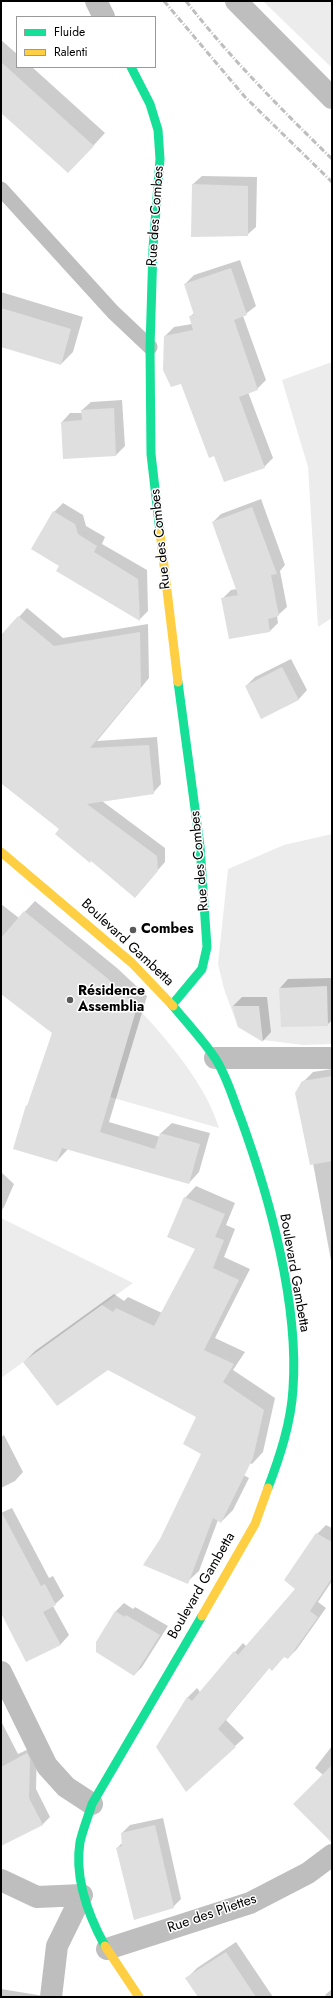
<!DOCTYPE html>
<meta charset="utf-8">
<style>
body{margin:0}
#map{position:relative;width:333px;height:1998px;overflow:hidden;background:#fff;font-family:Jost,sans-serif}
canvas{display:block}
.frame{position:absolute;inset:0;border:2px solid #000;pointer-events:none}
.legend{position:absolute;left:16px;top:16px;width:140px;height:52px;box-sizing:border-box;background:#fff;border:1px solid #999;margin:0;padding:5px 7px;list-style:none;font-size:12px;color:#000}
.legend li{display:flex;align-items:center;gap:8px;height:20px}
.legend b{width:20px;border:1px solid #999}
</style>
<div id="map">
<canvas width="333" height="1998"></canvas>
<div class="frame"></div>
<ul class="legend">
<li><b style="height:5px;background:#16e098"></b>Fluide</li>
<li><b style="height:5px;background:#ffcf43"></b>Ralenti</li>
</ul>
</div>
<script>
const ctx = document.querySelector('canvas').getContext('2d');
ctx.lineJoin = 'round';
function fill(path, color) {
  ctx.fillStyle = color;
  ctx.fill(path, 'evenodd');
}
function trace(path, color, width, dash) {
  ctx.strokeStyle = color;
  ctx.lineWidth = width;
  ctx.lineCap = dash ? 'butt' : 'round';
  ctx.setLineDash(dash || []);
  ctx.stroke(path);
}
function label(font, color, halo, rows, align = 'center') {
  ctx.font = font + ' Jost,sans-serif';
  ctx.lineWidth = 3;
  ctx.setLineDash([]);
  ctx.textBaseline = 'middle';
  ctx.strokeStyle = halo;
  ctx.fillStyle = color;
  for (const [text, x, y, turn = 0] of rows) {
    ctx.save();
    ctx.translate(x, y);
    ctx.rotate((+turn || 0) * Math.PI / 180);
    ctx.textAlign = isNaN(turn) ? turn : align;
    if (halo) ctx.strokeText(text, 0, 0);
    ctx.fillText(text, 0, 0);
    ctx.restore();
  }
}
const green = new Path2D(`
 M263 1H332V68Z
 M332 362V618L318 627 308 467 282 380Z
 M332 834V1044L303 1045 263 1040 238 1027 224 989 218 964 228 869 284 845Z
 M137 1007C169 1042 205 1083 219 1128L110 1097Z
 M1 1218 133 1283 1 1378Z`);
const shadow = new Path2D(`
 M1 40 17 54V67H32L105 133 80 160 1 112Z
 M202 176 257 177 256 227 247 235 193 184Z
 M240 260 256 306 243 316 266 380 257 389 248 392 273 458 264 467 165 336 174 327 192 324 190 317 194 313 185 284 194 275Z
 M1 292 83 317 73 352 61 364 1 346Z
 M122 400 125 446 116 455 64 458 62 422 70 413H82V410L91 402Z
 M261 499 285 565 280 571 287 607 277 616 278 623 270 631 222 599 231 590 237 589 213 522 221 514Z
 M63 503 83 515 86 526 105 537 102 544 147 570 148 611 139 620 54 512Z
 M27 608 63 638 148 624 149 678 97 741 157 737 161 784 153 793 102 801 165 848V862L135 896 60 829 1 783V637Z
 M291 659 307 690 299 699 262 718 246 686 255 677Z
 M35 901 117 968 147 996 109 1122 160 1137 161 1133 172 1123 210 1133 199 1172 189 1183 68 1149 57 1161 14 1148 27 1106 29 1103 53 1033 1 993V904L19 918Z
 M332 978V1020L327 1025 280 988 288 979Z
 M242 997H267L271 1032 263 1041 239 1026 233 1006Z
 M332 1069V1266L313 1163 303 1082 313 1072Z
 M1 1172 14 1184 4 1207 1 1211Z
 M196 1186 235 1203 226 1225 235 1229 224 1257 250 1269 215 1338 245 1352 233 1370 275 1398 263 1452 252 1464 212 1449 206 1455 249 1478 233 1510 221 1522 218 1520 199 1571 187 1582 161 1539 207 1456 198 1417 107 1369 24 1362 35 1351 114 1294 124 1301 128 1297 162 1313 196 1248 185 1198Z
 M4 1435 23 1472 15 1481 1 1488V1437Z
 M12 1508 49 1578 53 1576 64 1596 53 1606 69 1635 61 1644 28 1660 1 1609V1513Z
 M326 1525 332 1528V1581L318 1602 326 1608 297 1649 288 1658 285 1656 270 1667 226 1720 244 1738 235 1746 164 1735 188 1697 197 1688 200 1692 243 1643 247 1647 297 1588 317 1534Z
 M124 1603 133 1609 135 1607 168 1626 142 1667 134 1675 116 1611Z
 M1 1721 18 1754 35 1746 37 1751 36 1789 50 1817 42 1825 1 1835Z
 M332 1746V1823L323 1775 315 1768Z
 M163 1818 181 1899 173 1907 117 1848 122 1843V1833L130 1825Z
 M236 1942 273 1997H199L187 1978 197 1968Z
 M1 1989 50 1997H1Z
 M332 1989V1997H327L325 1995Z`);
const building = new Path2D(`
 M1 62 94 146 68 173 1 113Z
 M192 184 248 186V236L191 237Z
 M231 268 247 315 234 320 258 390 239 397 265 468 224 482 214 456 209 458 181 384 171 387 163 370 164 336 193 330 189 316 194 315 184 284Z
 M1 308 71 329 61 365 1 347Z
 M114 408 116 456 63 459 61 422 82 420 81 410Z
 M252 507 277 574 271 575 279 616 268 619 270 632 229 639 221 598 238 595 212 522Z
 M53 511 75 524 78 534 97 546 94 552 138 579 140 621 56 571 59 566 31 549Z
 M18 616 54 646 140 632 141 687 90 748 149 745 154 794 87 804 157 856 158 871 135 898 91 861 90 863 55 834 59 829 1 783V635Z
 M282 667 299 700 261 719 245 686Z
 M24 911 107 978 137 1007 100 1132 155 1149 160 1133 200 1144 189 1184 62 1148 57 1162 13 1149 26 1105 27 1106 52 1033 1 994V938Z
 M327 986 328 1026 281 1027 279 988Z
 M232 1006H259L263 1042 238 1027Z
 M332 1076V1161L310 1165 295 1093 302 1081Z
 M184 1197 225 1214 215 1237 224 1240 213 1268 239 1280 204 1350 234 1364 223 1382 264 1410 253 1458 221 1523 213 1518 188 1584 143 1565 160 1539 201 1454 183 1444 196 1417 108 1370 57 1406 23 1362 102 1305 113 1312 116 1308 154 1326 195 1249 167 1237Z
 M1 1511 41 1586 45 1584 56 1605 43 1612 61 1645 26 1662 1 1613Z
 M316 1533 332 1542V1578L310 1611 318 1617 288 1659 284 1657 272 1671 269 1668 218 1729 236 1747 186 1792 156 1747 187 1697 192 1701 234 1651 238 1655 295 1589 284 1580Z
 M115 1611 125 1617 126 1615 160 1635 134 1676 96 1652V1642Z
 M27 1753 30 1759 29 1798 43 1825 1 1846V1767Z
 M332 1765V1843L293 1804Z
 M155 1825 174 1908 134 1920 116 1848 122 1846 121 1833Z
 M226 1952 256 1997H198L185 1978Z`);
const lane = new Path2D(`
 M1 189 113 312 150 347`);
const street = new Path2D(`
 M96 1 104 17
 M236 1 332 98
 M215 1058H332
 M1 1672 47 1766 66 1787 92 1804
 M1 1880 37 1897 82 1895 57 1946 51 1997
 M107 1949 250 1903 308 1873 332 1855`);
const fast = new Path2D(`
 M131 67 150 104 158 130 160 159 153 248 150 347 151 454 160 532
 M172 1005 202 969 207 947 200 846 178 682
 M173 1006C187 1023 203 1040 215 1058 227 1076 233 1099 241 1119 270 1199 299 1304 293 1389 291 1423 280 1456 268 1488
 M105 1946C88 1915 74 1879 80 1842 83 1829 88 1817 92 1804L202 1616`);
const slow = new Path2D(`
 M160 532 178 682
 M1 852 132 963 173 1006
 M202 1616 255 1524 268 1488
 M105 1946 139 1997`);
const rail = new Path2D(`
 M164 1 245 97 332 182
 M186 1C230 58 281 109 332 159`);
const markers = [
 [133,930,4,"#595959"],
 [70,1000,4,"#595959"]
];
const streetNames = [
 ["Rue des Combes",156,216,-86],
 ["Rue des Combes",161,539,-96],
 ["Rue des Combes",200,861,-95],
 ["Boulevard Gambetta",127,943,43],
 ["Boulevard Gambetta",294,1273,80],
 ["Boulevard Gambetta",202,1586,-60],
 ["Rue des Pliettes",212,1914,-19]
];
const poiNames = [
 ["Combes",141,930],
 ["Résidence",78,992],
 ["Assemblia",78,1008]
];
fill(green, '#ececec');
fill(shadow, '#0003');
fill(building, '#dfdfdf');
trace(lane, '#bebebe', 15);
trace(street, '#bebebe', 22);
trace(fast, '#16e098', 9);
trace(slow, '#ffcf43', 9);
trace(rail, '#bebebe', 3, [6, 2, 1, 2]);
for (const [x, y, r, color] of markers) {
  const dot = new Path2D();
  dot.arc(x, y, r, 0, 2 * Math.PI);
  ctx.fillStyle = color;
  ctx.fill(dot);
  trace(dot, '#fff', 1.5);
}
label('14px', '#000', '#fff', streetNames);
label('bold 14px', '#000', '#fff', poiNames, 'left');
</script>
